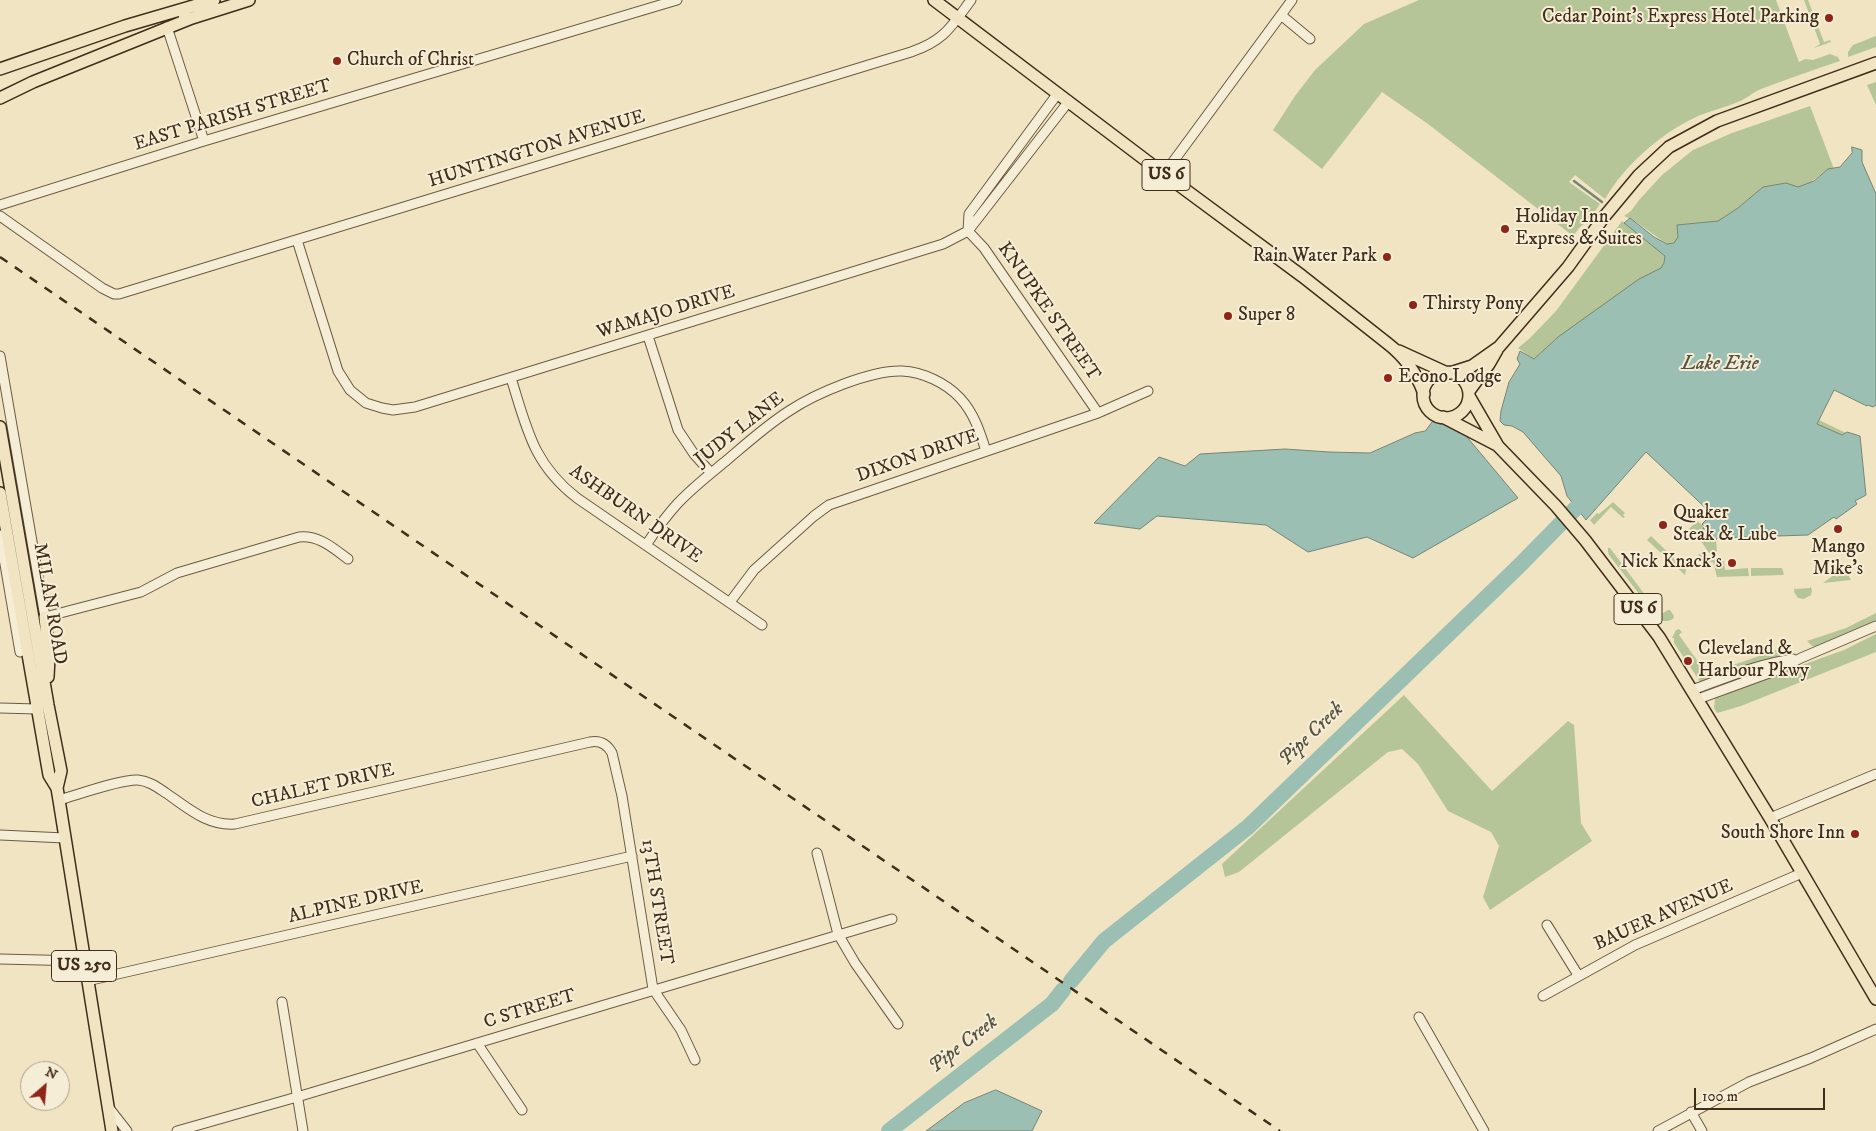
<!DOCTYPE html>
<style>
body{margin:0}
#map{position:relative;width:1876px;height:1131px;overflow:hidden;background:#f1e4c2;font-family:"IM FELL DW Pica",serif}
canvas{display:block}
.north{position:absolute;left:20px;top:1061px;width:50px;height:50px;box-sizing:border-box;background:#f6edd7;border:1px solid #ada08b;border-radius:50%;rotate:27deg;font-size:14px;font-weight:700;line-height:20px;text-align:center;color:#402d1a}
.north::after{content:'';display:block;margin:auto;width:18px;height:22px;background:#8f2418;clip-path:polygon(50% 0,100% 100%,50% 72%,0 100%)}
.scale{position:absolute;left:1694px;top:1088px;width:131px;height:22px;box-sizing:border-box;border:2px solid #402d1a;border-top:0;padding-left:6px;font-size:15px;line-height:18px;white-space:nowrap;color:#402d1a;-webkit-text-stroke:4px #f6edd7;paint-order:stroke}
</style>
<div id="map">
<canvas width="1876" height="1131"></canvas>
<div class="north">N</div>
<div class="scale">100 m</div>
</div>
<script>
const ctx = document.querySelector('canvas').getContext('2d');
ctx.lineJoin = 'round';
function fill(path, color) {
  ctx.fillStyle = color;
  ctx.fill(path, 'evenodd');
}
function trace(path, color, width, dash) {
  ctx.strokeStyle = color;
  ctx.lineWidth = width;
  ctx.lineCap = dash ? 'butt' : 'round';
  ctx.setLineDash(dash || []);
  ctx.stroke(path);
}
function label(font, color, halo, rows, align = 'center') {
  ctx.font = font + ' "IM FELL DW Pica",serif';
  ctx.lineWidth = 4;
  ctx.setLineDash([]);
  ctx.textBaseline = 'middle';
  ctx.strokeStyle = halo;
  ctx.fillStyle = color;
  for (const [text, x, y, turn = 0] of rows) {
    ctx.save();
    ctx.translate(x, y);
    ctx.rotate((+turn || 0) * Math.PI / 180);
    ctx.textAlign = isNaN(turn) ? turn : align;
    if (halo) ctx.strokeText(text, 0, 0);
    ctx.fillText(text, 0, 0);
    ctx.restore();
  }
}
const green = new Path2D(`
 M1419 0H1776L1799 62 1805 59 1813 60 1830 54 1838 57 1840 61C1813 70 1787 79 1761 89 1752 93 1746 99 1738 102 1724 108 1708 111 1694 118 1659 135 1625 165 1605 199L1575 175 1569 182 1600 204 1589 220 1580 227 1573 236 1428 124 1382 92 1322 169 1273 130 1295 96 1315 70 1364 24Z
 M1804 0H1808L1824 42 1830 40 1831 42 1814 48 1820 44Z
 M1876 36V47L1848 57V52L1853 45Z
 M1876 82V105L1867 85Z
 M1810 106 1834 169H1828L1807 185 1798 187 1786 183 1763 187 1738 208 1718 221 1677 225 1678 237 1675 243 1668 244C1653 236 1640 222 1624 216L1631 211 1639 200 1662 175 1693 150 1732 133Z
 M1622 221 1665 256 1664 263 1661 268 1558 337 1534 359 1518 348 1530 338 1556 311Z
 M1819 420 1846 433 1842 435 1817 424Z
 M1613 502 1625 513 1623 515 1625 517 1623 518 1611 507 1594 525 1590 520 1597 513 1599 514Z
 M1697 521 1704 526 1702 534 1704 541 1716 540 1717 552 1709 553 1699 538 1689 529Z
 M1651 536 1686 570 1685 575 1647 540Z
 M1608 548H1610L1660 615 1668 610H1670L1674 616 1673 619 1668 621H1660L1609 555 1608 552Z
 M1702 550 1707 557H1717L1718 561H1724L1725 570 1748 568 1749 576 1717 577 1713 562 1705 563 1698 556Z
 M1751 568H1782L1784 574 1783 575 1751 576Z
 M1846 571 1851 580 1823 583 1835 574 1837 577Z
 M1795 586V589L1810 588V586L1812 590 1811 595 1804 599 1798 598 1794 592Z
 M1876 613V621L1874 623 1817 647 1812 646 1807 641 1846 628Z
 M1679 629 1682 632 1679 635 1704 670 1697 677 1674 643V638H1672L1676 630Z
 M1876 634V652L1741 706 1717 713 1714 708 1715 699 1719 695 1844 650Z
 M1791 645V652L1787 655 1708 680 1702 682 1698 680 1705 672 1707 674Z
 M1404 695 1492 791 1568 721 1574 725 1581 823 1592 841 1490 910 1483 897 1499 846 1491 832 1448 811 1418 764 1402 749 1388 752 1239 872 1225 877 1222 864Z`);
const water = new Path2D(`
 M1852 147 1862 150V162L1876 194V405L1873 407 1868 405 1867 406 1834 390 1817 424 1842 435 1847 432 1860 436 1866 495 1855 501 1857 504 1836 519 1834 517 1808 535 1717 538 1716 540 1704 542 1702 534 1704 526 1702 524 1712 514 1646 452 1586 520 1567 496 1561 476 1523 432 1512 426 1504 425 1500 421 1501 411 1509 382 1520 364 1517 359 1520 351 1534 359 1558 337 1639 279 1661 268 1664 263 1665 256 1628 226 1624 223 1630 218 1654 237 1667 244 1674 243 1678 237 1677 225 1718 221 1738 208 1763 187 1786 183 1798 187 1814 181 1828 169 1840 167 1852 153Z
 M1434 420 1462 431 1518 498 1413 558 1367 537 1308 552 1266 525 1157 516 1140 529 1094 523 1159 457 1185 466 1200 454 1285 449 1329 452 1370 453 1415 433 1425 431Z
 M996 1090 1042 1111 1032 1131H926L964 1103Z`);
const stream = new Path2D(`
 M1574 181 1602 202`);
const river = new Path2D(`
 M1071 981 1104 941 1248 827 1518 567 1575 509
 M889 1131 1052 1004 1063 990`);
const minor = new Path2D(`
 M1281 15 1310 39
 M167 27 204 141
 M1164 174 1292 0
 M0 205 204 141 677 0
 M0 216 102 288 114 294H119L911 52C944 41 951 27 971 0
 M968 231 984 248 1098 413
 M968 231 969 214 1058 93
 M297 240 338 371 350 390 366 403 382 408 393 410 415 407 943 244 968 231 1069 101
 M648 336 678 430 694 454 711 473
 M0 356 45 617 141 592 177 573 299 537C319 535 333 548 348 559
 M511 378C527 429 533 464 577 498L762 625
 M0 535 20 652
 M646 545C656 530 666 516 678 503 693 487 710 474 727 460 747 443 767 425 789 411 816 393 871 370 902 371 923 372 946 383 960 398 974 413 980 432 986 451
 M730 602 754 570 814 516 829 505 1098 413 1148 391
 M1692 690C1725 678 1758 664 1793 659
 M1698 699 1780 669 1801 658 1876 626
 M0 708 37 709
 M59 800C77 795 121 779 138 780 149 781 157 787 166 793 188 808 207 826 235 824L590 742C600 740 607 744 612 753L622 796 653 989 681 1030 695 1060
 M1770 818 1876 774
 M0 835 65 838
 M817 853 838 934 855 963 898 1024
 M1547 925 1578 975
 M0 959 83 961
 M87 981 632 856
 M1543 996 1635 945 1802 873
 M282 1002 303 1131
 M1419 1017 1484 1131
 M477 1043 522 1110
 M109 1108 127 1131
 M1691 1112 1702 1131
 M177 1131 297 1097 892 919
 M1658 1131 1749 1082 1811 1058 1876 1029`);
const major = new Path2D(`
 M934 0 1164 174 1302 276 1387 343C1404 356 1417 374 1424 394
 M184 19 192 18 249 0
 M0 69 125 26 214 0
 M0 98 33 82 192 18
 M1399 351 1445 372
 M1423 395a23 23 0 1 1 46 0a23 23 0 1 1-46 0Z
 M1450 373 1472 366 1499 347 1568 267 1604 217 1639 175 1669 147 1717 121 1876 63
 M1469 391 1489 364 1497 350
 M1469 396 1498 446 1556 506 1585 540 1659 637 1770 818 1876 999
 M1443 417 1497 445
 M0 427 48 705 61 771 57 788 59 800 112 1131
 M0 493 49 775 57 788
 M45 617 49 657 48 677`);
const rail = new Path2D(`
 M0 257 1280 1131`);
const markers = [
 [1829,18,5,"#8f2418"],
 [337,61,5,"#8f2418"],
 [1505,229,5,"#8f2418"],
 [1387,257,5,"#8f2418"],
 [1413,305,5,"#8f2418"],
 [1228,316,5,"#8f2418"],
 [1388,378,5,"#8f2418"],
 [1663,525,5,"#8f2418"],
 [1838,529,5,"#8f2418"],
 [1732,563,5,"#8f2418"],
 [1688,661,5,"#8f2418"],
 [1855,834,5,"#8f2418"]
];
const shields = [
 [1166,175,48],
 [1638,609,48],
 [84,966,65]
];
const shieldNames = [
 ["US 6",1166,175],
 ["US 6",1638,609],
 ["US 250",84,966]
];
const poiNames = [
 ["Cedar Point's Express Hotel Parking",1819,18,"right"],
 ["Church of Christ",347,61],
 ["Holiday Inn",1515,218],
 ["Express & Suites",1515,240],
 ["Rain Water Park",1377,257,"right"],
 ["Thirsty Pony",1423,305],
 ["Super 8",1238,316],
 ["Econo Lodge",1398,378],
 ["Quaker",1673,514],
 ["Steak & Lube",1673,536],
 ["Mango",1838,548,"center"],
 ["Mike's",1838,570,"center"],
 ["Nick Knack's",1722,563,"right"],
 ["Cleveland &",1698,650],
 ["Harbour Pkwy",1698,672],
 ["South Shore Inn",1845,834,"right"]
];
const streetNames = [
 ["EAST PARISH STREET",233,116,-17],
 ["HUNTINGTON AVENUE",537,150,-17],
 ["KNUPKE STREET",1048,312,55],
 ["WAMAJO DRIVE",666,313,-17],
 ["JUDY LANE",740,430,-38],
 ["DIXON DRIVE",918,457,-19],
 ["ASHBURN DRIVE",635,515,35],
 ["MILAN ROAD",49,604,80],
 ["CHALET DRIVE",323,787,-13],
 ["13TH STREET",656,902,81],
 ["ALPINE DRIVE",356,903,-13],
 ["BAUER AVENUE",1664,916,-24],
 ["C STREET",530,1010,-17]
];
const waterNames = [
 ["Lake Erie",1720,365],
 ["Pipe Creek",1312,735,-44],
 ["Pipe Creek",964,1045,-38]
];
fill(green, '#b6c597');
fill(water, '#9bbfb2');
trace(water, '#778575', 1);
trace(stream, '#778575', 2.5);
trace(river, '#9bbfb2', 16);
trace(minor, '#6c5b44', 11);
trace(major, '#402d1a', 14);
trace(minor, '#f6edd7', 9);
trace(major, '#f1e4c2', 11);
trace(rail, '#402d1a', 2.5, [9, 9]);
for (const [x, y, r, color] of markers) {
  const dot = new Path2D();
  dot.arc(x, y, r, 0, 2 * Math.PI);
  ctx.fillStyle = color;
  ctx.fill(dot);
  trace(dot, '#f6edd7', 2);
}
for (const [x, y, w] of shields) {
  const box = new Path2D();
  box.roundRect(x - w / 2, y - 15.5, w, 31, 4);
  ctx.fillStyle = '#f6edd7';
  ctx.fill(box);
  trace(box, '#402d1a', 1);
}
label('bold 18px', '#402d1a', null, shieldNames);
label('19px', '#402d1a', '#f6edd7', poiNames, 'left');
label('19px', '#402d1a', '#f6edd7', streetNames);
label('italic 20px', '#575240', '#f6edd7', waterNames);
</script>
